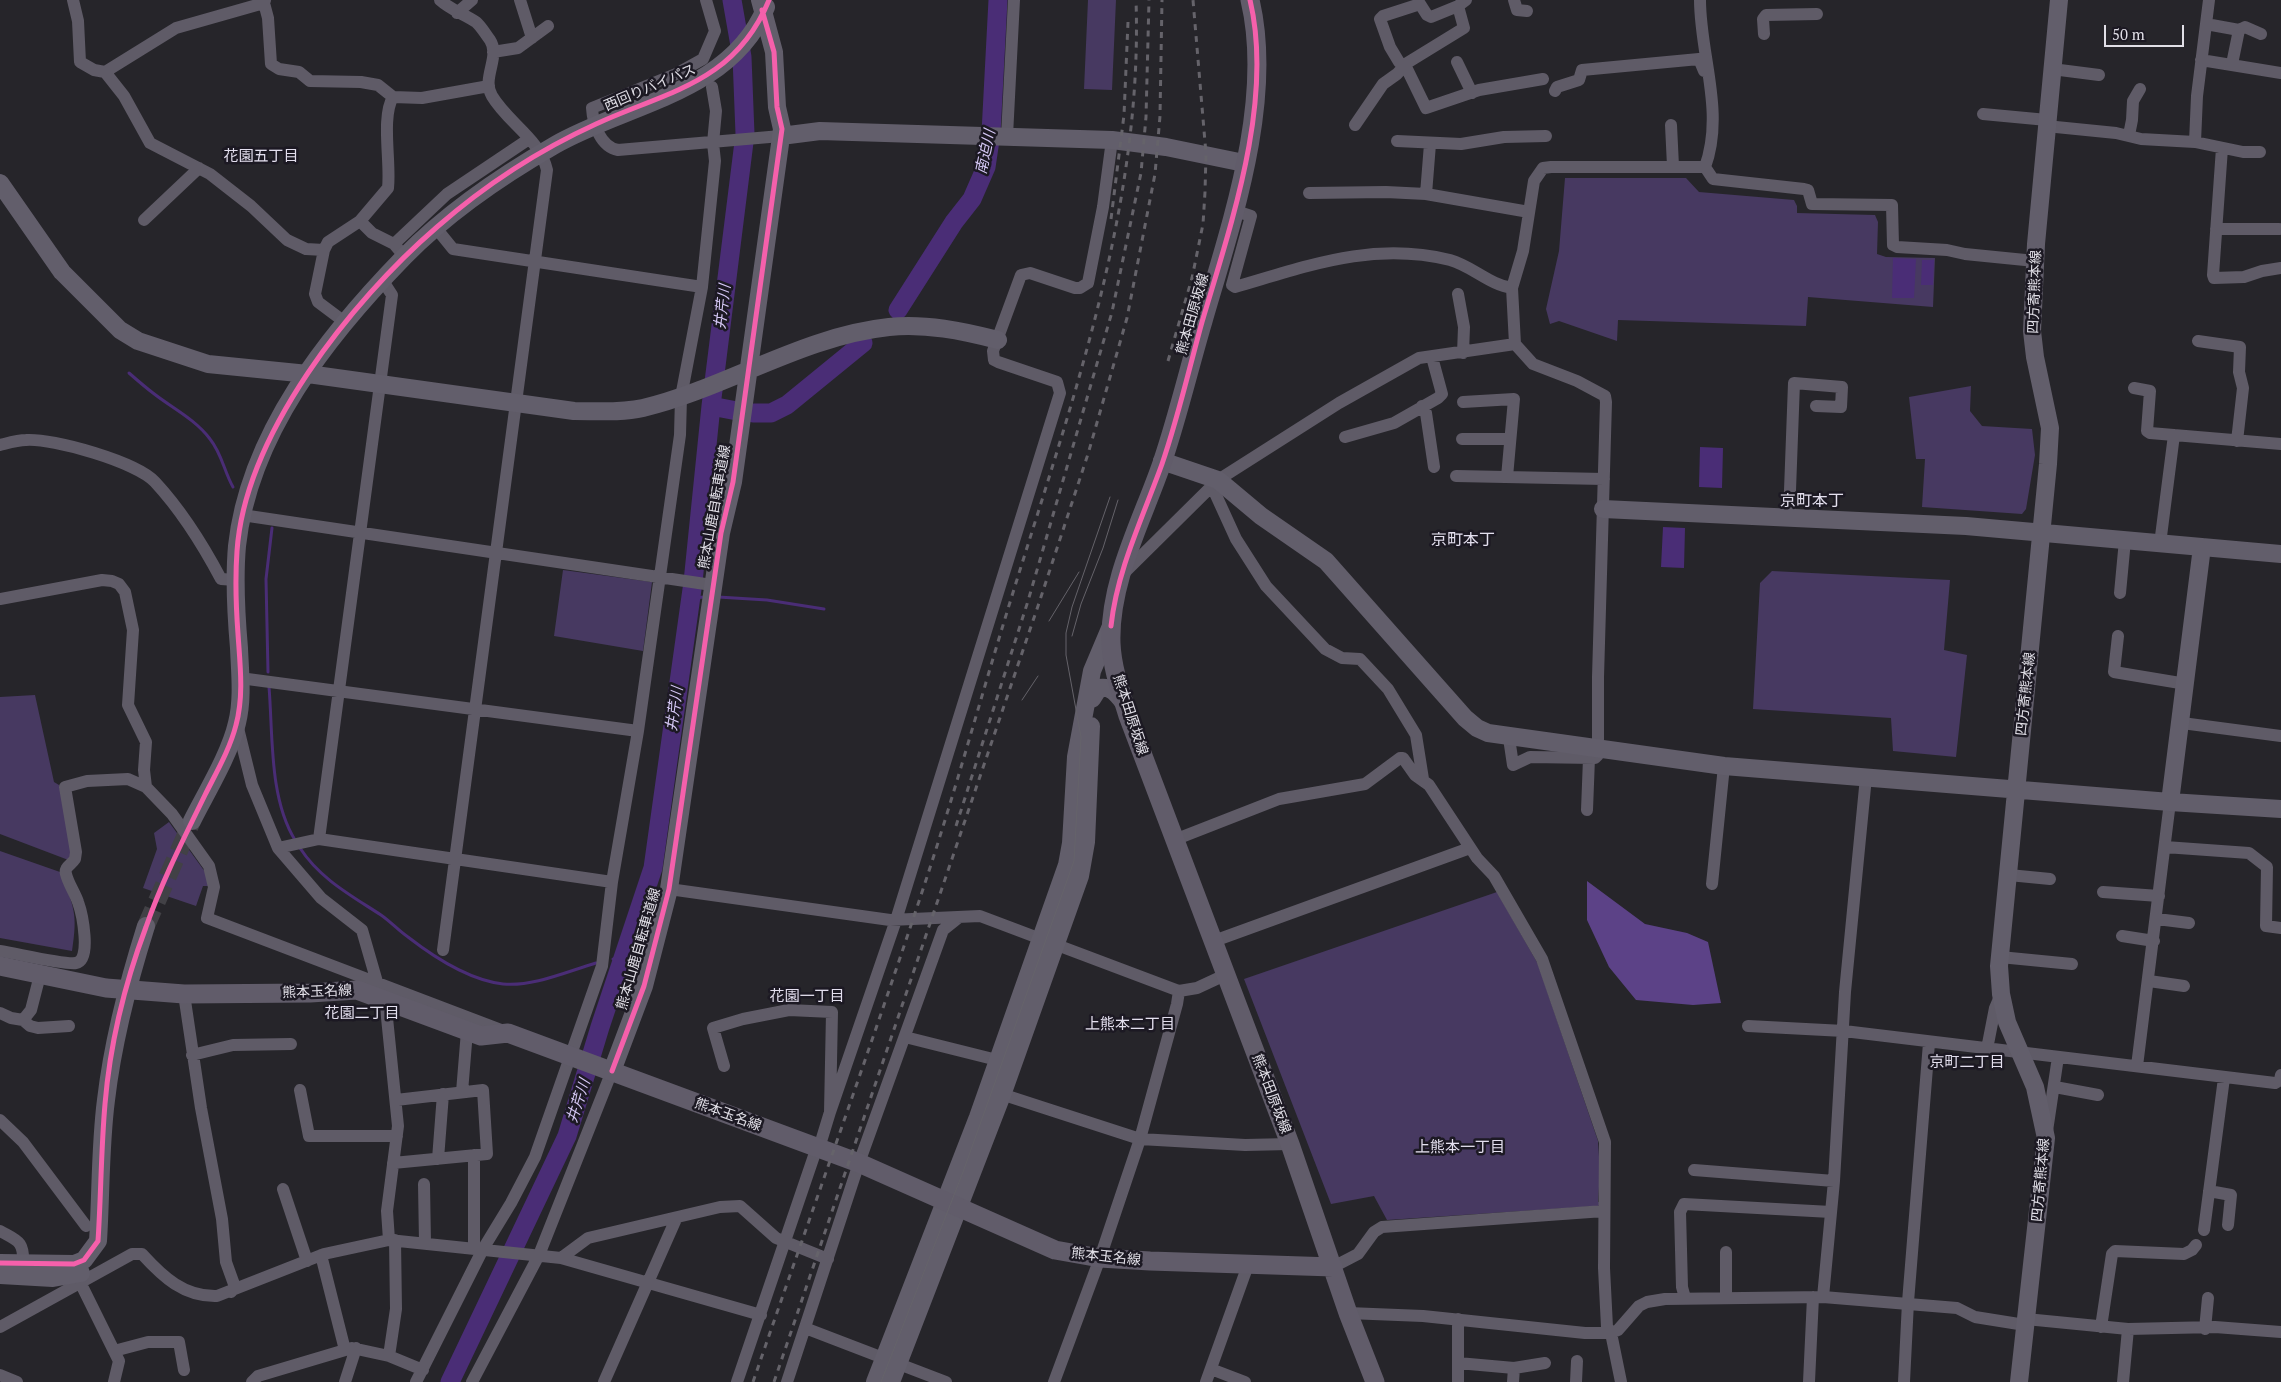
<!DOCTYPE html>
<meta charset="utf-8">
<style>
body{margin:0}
#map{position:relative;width:2281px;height:1382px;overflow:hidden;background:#26252a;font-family:"PT Serif",serif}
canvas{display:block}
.scale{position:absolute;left:2104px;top:25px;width:80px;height:22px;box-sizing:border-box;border:2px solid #e1dfe7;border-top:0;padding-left:6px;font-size:15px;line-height:18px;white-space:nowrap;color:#e1dfe7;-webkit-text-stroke:4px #1c1923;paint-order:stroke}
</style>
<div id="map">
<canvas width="2281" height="1382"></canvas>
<div class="scale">50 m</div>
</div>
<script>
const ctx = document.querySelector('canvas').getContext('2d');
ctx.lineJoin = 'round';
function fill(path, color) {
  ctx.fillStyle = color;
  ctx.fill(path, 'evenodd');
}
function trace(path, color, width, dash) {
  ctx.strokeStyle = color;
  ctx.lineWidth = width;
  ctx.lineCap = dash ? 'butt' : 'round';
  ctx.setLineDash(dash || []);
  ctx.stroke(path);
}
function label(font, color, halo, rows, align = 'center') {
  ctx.font = font + ' "PT Serif","Noto Sans JP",serif';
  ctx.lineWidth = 5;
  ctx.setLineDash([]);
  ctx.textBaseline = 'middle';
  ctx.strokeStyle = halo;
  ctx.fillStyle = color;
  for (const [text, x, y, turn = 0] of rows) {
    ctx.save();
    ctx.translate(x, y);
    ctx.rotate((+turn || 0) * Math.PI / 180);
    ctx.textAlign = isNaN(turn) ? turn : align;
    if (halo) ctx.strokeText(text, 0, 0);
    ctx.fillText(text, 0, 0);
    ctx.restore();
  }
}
const green = new Path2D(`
 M1088 0H1116L1112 90 1084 89Z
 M1565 178H1686L1699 192 1794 200 1797 206V213L1875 215 1878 222 1877 254 1886 257 1935 258 1933 307 1808 297 1806 326 1618 320 1617 341 1559 321 1550 324 1546 309 1559 251Z
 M1971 386 1970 411 1982 426 2032 429 2035 455 2026 509 2022 514 1922 507 1925 459H1916L1909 397Z
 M563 570 652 582 643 651 554 636Z
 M1772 571 1950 580 1944 650 1967 655 1956 757 1893 751 1891 718 1753 709 1760 583Z
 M35 695 54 782 59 785 74 849 71 861 0 834V697Z
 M169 822 208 876 209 886H203L196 906 143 888 157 849 154 833Z
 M0 851 60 872C74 907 78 913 72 951L0 938Z
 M1497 892 1538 964 1598 1141 1600 1172 1598 1202H1602L1598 1206 1387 1220 1374 1196 1331 1204 1244 979Z`);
const forest = new Path2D(`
 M1587 881 1645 924 1687 933 1708 942 1721 1003 1693 1005 1636 1000 1609 967 1587 920Z`);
const water = new Path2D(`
 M1893 258 1916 259 1914 298H1892Z
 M1922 260H1934L1933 285H1921Z
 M1700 447 1723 448 1722 488 1699 487Z
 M1663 527 1685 528 1684 568 1661 567Z`);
const stream = new Path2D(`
 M129 373C137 380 145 387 153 393 172 408 195 419 210 439 222 454 224 471 233 487
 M718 597 767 600 824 609
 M691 598 705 597
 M268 672 266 579 272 528
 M269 687C273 735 269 798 295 840
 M300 848C320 879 352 896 381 915 391 922 399 931 408 937 435 958 469 980 503 984 533 987 568 971 596 963
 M613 959 626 953`);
const river = new Path2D(`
 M898 310 954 222 972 199 986 167 991 133 998 0
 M711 406 737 411
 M753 413H771L787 405 863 343
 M450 1382 567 1136 600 1027 653 868 693 582 711 406 745 134 742 57 732 0`);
const secondaryTunnel = new Path2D(`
 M146 926 192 821`);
const street = new Path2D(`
 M73 0 78 21 80 62 94 70 105 72 176 28 264 3 265 0
 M440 0C451 10 464 14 476 22 481 26 486 35 490 40 501 57 481 78 492 96 508 123 540 139 547 170L443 950
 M520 0 532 38
 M706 0 715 31 703 59 676 74 592 108C593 125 601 147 618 150L781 136
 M1466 0 1458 6 1431 17 1427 15 1420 4 1383 16 1380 19 1390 47 1399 62 1407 69 1426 108 1479 90 1543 79
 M1514 0 1517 10 1527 11
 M1700 0C1700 55 1725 112 1705 167L1713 179 1804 189 1808 190 1812 204 1892 205 1893 245 1897 247 1947 250 1965 254 2035 261
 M264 3 268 18 271 64 279 69 299 72 310 81 361 82 378 85 393 97 422 98 489 86
 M457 13 472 0
 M2206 24 2239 30 2245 27 2261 34
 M1764 34 1763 19 1766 15 1817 14
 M493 52 518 48 548 26
 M2201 60 2281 73
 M1457 62 1472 93
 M2232 64 2239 30
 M2052 69 2099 75
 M105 72 124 96 150 143 210 174 251 206 287 240 306 249 324 250
 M1555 91 1557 87 1579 80 1582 70 1699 59 1704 71
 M1983 114 2047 120
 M1355 125 1383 84 1397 74 1407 63 1464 28 1458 6
 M1671 125 1673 166
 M2046 126 2116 133 2141 139 2195 142 2243 152H2260
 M2129 135 2132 120 2133 101 2140 89
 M1007 136 1014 0
 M1397 141 1461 144 1504 137 1546 136
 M2195 142 2197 96 2209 0
 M2222 148 2213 275 2214 278 2244 277 2262 271 2281 268
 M1309 193 1386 192 1426 194 1529 212
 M1426 194 1430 144
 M1233 210 1251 216 1232 285 1235 287C1308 266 1372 241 1450 260 1472 266 1490 285 1512 288
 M144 220 199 168
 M360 221 372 233 394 244 399 250
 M436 228 453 249 702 287
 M2216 229H2279
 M394 244 447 194 529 139
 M1458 294 1464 327 1463 353
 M346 323 318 302 315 294 324 250 328 242 360 221 388 188C391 163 381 117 393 97
 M2198 341 2240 347 2239 372 2243 388 2237 441
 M2134 388 2150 391 2147 431 2150 433 2281 444
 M1463 402 1514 399 1507 477
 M1422 406 1426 413 1434 467
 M1345 437 1394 423 1438 398 1442 394 1432 357
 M1462 439H1509
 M0 445C8 443 18 440 26 440 53 438 137 462 155 482 181 510 203 545 221 579L236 580
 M1456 476 1604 479
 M1218 480 1215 493 1236 539 1266 586 1325 649 1342 658 1360 659 1388 689 1416 735 1423 779
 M242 515 712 585
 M1789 517 1794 383 1842 387 1841 407 1816 406
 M2160 544 2174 435
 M1123 574 1218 480 1339 403 1419 358 1515 344
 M2120 593 2125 540
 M0 599 102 580 112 581 119 584 125 592 133 630 128 705 146 742 144 770 146 787 172 814 209 866 214 887 207 918 504 1031
 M2118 636 2114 672 2186 684
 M240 678 638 731
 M2182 723 2281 736
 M237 724 252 785 278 848 321 898 362 930 377 982
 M1509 738 1513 765 1530 757 1595 758 1598 755V677L1606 402 1605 396 1577 381 1533 364 1515 344 1512 288 1523 251 1534 181 1543 168 1551 167H1705
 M1587 810 1589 758
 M319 839 392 295 383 281
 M1174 840 1279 799 1365 784 1400 758H1403L1415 775 1429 785 1477 858 1494 876 1542 959 1605 1142 1604 1268 1607 1327 1611 1333 1621 1382
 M2165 847 2249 853 2267 867 2266 926 2281 928
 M278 848 319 839 612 882
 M2009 875 2050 879
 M1712 884 1724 766
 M669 889 890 920 980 916 1179 991
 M2103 892 2159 896
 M2157 919 2189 923
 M2122 936 2154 941
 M1214 941 1470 848
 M0 951C15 953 64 965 76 963 92 960 82 913 78 902 75 893 68 883 66 874 64 867 71 865 75 859L76 852 65 787 87 781 128 779 146 787
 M2000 957 2072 964
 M2149 981 2184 986
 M184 994 201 1108 222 1219 226 1262 235 1287 231 1292
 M387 1001 386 1008 398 1126 387 1211 389 1240
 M0 1013 11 1018 23 1020 30 1026 38 1028 69 1026
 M23 1020 31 1010 40 975
 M1748 1026 1844 1031 2275 1083 2280 1080 2281 1075
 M905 1037 1005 1062
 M1987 1049 1995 1008 2001 994
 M192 1055 233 1045 291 1044
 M724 1066 713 1028 743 1019 789 1010 832 1012 830 1112 819 1148
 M2137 1066 2170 802
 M2055 1087 2098 1095
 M300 1090 309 1136H397
 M462 1092 467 1031
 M995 1092 1140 1139 1245 1145 1290 1144
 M830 1112 896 920 1060 393 1057 382 998 362 994 360 993 351 1021 275 1030 273 1075 288H1080L1088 283 1103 207 1112 140
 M0 1120 23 1142 86 1226
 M2047 1131 2058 1057
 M438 1159 443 1094
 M393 1163 487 1154 483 1090 396 1100
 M1694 1170 1834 1181
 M424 1184 425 1243
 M283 1189 307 1261
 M2209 1191 2231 1195 2228 1225
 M2204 1230 2224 1078
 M0 1231C18 1241 24 1241 23 1263
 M474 1247V1155
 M1726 1252V1297
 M321 1255 345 1350
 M561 1258 588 1238 720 1207 740 1206 776 1238 828 1259
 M1333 1267 1358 1254 1374 1232 1382 1227 1604 1211
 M77 1276 119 1361 114 1382
 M1823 1297 1834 1181 1845 992 1866 777
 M1685 1298 1682 1287 1680 1212 1684 1204 1831 1212
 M1348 1313 1423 1316 1585 1333H1611L1618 1330 1639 1306 1647 1302 1665 1299 1823 1297 1957 1308 1975 1317 2025 1325
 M1458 1319V1382
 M2026 1319 2128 1329 2215 1327 2281 1332
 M0 1327 132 1254H142C163 1277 184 1297 217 1296L324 1254 389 1240 561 1258 761 1315
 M2101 1327 2112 1254 2115 1251 2184 1254 2192 1250 2196 1245
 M805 1328 946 1382
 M2205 1329 2208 1298
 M114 1351 148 1342H179L184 1370
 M389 1356 396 1309 395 1240
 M1458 1363 1514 1368 1545 1363
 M1211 1369 1245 1382
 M0 1375 17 1382
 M252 1382 258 1376 352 1348 389 1356 423 1370
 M345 1382 356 1348
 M416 1382 483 1249 511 1203 535 1157 602 966 612 882 638 731 680 435 681 397 702 287 715 161 713 143 716 111 712 87
 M472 1382 539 1255 612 1071
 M604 1382 676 1219
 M737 1382 817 1147
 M787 1382 859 1163 943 930 958 918
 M1054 1382 1100 1258 1140 1139 1177 1004 1179 991 1197 988 1225 975
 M1206 1382 1248 1265
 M1513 1382 1514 1368
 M1576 1382 1577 1361
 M1809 1382 1813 1297
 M1904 1382 1908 1302 1929 1043
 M2123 1382 2128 1329`);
const secondary = new Path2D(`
 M781 136 820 131 1112 140 1166 147 1244 163
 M0 183 62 272 120 330 138 341 208 364 308 374 574 411C597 411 621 413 643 408 726 388 803 336 889 327 925 323 963 331 998 340
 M1162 461 1218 480 1261 516 1326 561 1465 718 1477 728 1488 733 1724 766 2170 802 2281 809
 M1603 509 1966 526 2281 554
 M1092 699 1099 688C1112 686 1117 694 1124 703
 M2170 802 2202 547
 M192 821C206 793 230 754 237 723 243 699 240 673 239 648 236 614 234 580 237 546 249 434 328 335 404 257 448 212 501 176 555 145 626 104 731 93 766 7
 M612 1071 644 986 669 889 721 533 733 482 780 144 782 129 777 107 774 52 760 0
 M0 1263 74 1264 84 1260 98 1241C101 1194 100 1146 106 1100 113 1040 128 983 146 926
 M0 1275 53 1278 81 1273
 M875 1382 978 1117 1067 865 1071 843 1076 757 1092 671 1111 626
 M891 1382 1002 1095 1080 876 1086 842 1091 726
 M2019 1382 2046 1138 2035 1087 2007 1022 2001 994 1999 966 2048 464 2050 428 2035 357 2032 331 2036 244 2059 0`);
const primary = new Path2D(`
 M1250 0C1274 101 1231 224 1203 321 1189 368 1178 416 1162 463 1142 521 1109 581 1111 643 1112 668 1121 693 1128 716L1290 1144 1348 1313 1375 1382
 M0 966 106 988 184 994 310 993 357 990 481 1036 508 1033 859 1163 1055 1250 1100 1258 1150 1261 1333 1267`);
const tram = new Path2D(`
 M1049 621 1079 572
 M1072 636 1081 604 1103 548 1118 500
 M1022 700 1038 676
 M881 1382 963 1172 1074 861 1081 737 1066 655V633L1072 607 1110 497`);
const rail = new Path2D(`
 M1111 219 1124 115 1128 22
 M1168 361 1192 278 1203 224 1205 192 1206 154 1193 0
 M956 826 1028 601 1112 312 1141 173 1146 117 1149 0
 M753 1382C810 1216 870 1050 925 883 956 789 982 693 1011 599 1071 404 1143 207 1136 0
 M774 1382 1038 606 1088 454 1127 318 1155 174 1160 116 1162 0`);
const cycleway = new Path2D(`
 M1111 626C1117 570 1143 517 1162 464 1178 418 1189 369 1202 322 1231 224 1274 101 1250 0
 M612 1071 644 986 669 889 721 533 733 482 782 129 777 107 774 52 762 10
 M0 1263 74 1264 84 1260 98 1241C101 1196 101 1150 105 1104 110 1044 125 983 146 927 162 881 184 838 205 795 216 773 230 749 236 725 244 696 240 664 238 634 236 607 235 579 237 551 245 435 351 301 437 227 484 186 539 150 596 124 668 91 735 83 769 0`);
const streetNames = [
 ["西回りバイパス",650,88,-23],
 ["四方寄熊本線",2035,292,-88],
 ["熊本田原坂線",1193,314,-74],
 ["熊本山鹿自転車道線",715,507,-80],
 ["四方寄熊本線",2026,694,-84],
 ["熊本田原坂線",1130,715,72],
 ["熊本山鹿自転車道線",639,949,-74],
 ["熊本玉名線",317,992,-2],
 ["熊本田原坂線",1271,1094,69],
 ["熊本玉名線",728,1115,20],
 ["四方寄熊本線",2041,1180,-85],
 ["熊本玉名線",1106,1257,6]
];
const waterNames = [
 ["南迫川",986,152,-78],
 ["井芹川",723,307,-83],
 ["井芹川",675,709,-82],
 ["井芹川",579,1101,-72]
];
const neighbourhoodNames = [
 ["花園五丁目",261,157],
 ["花園一丁目",807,997],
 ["花園二丁目",362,1014],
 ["上熊本二丁目",1130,1025],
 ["京町二丁目",1967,1063],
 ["上熊本一丁目",1460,1148]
];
const quarterNames = [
 ["京町本丁",1812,501],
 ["京町本丁",1463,540]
];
fill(green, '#473961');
fill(forest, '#5c4287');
fill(water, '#4a2d76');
trace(stream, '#4a2d76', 3);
trace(river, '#4a2d76', 19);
trace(secondaryTunnel, '#424146', 18, [18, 9]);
trace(street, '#5f5b67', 12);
trace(secondary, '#625e6b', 18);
trace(primary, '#615c6a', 19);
trace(tram, '#65636a', 1);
trace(rail, '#65636a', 3, [6, 6]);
trace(cycleway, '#f560ab', 5);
label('14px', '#e1dfe7', '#1c1923', streetNames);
label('italic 15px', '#d5c8f5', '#1c1923', waterNames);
label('15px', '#e3dfee', '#1c1923', neighbourhoodNames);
label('16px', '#e3dfee', '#1c1923', quarterNames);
</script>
